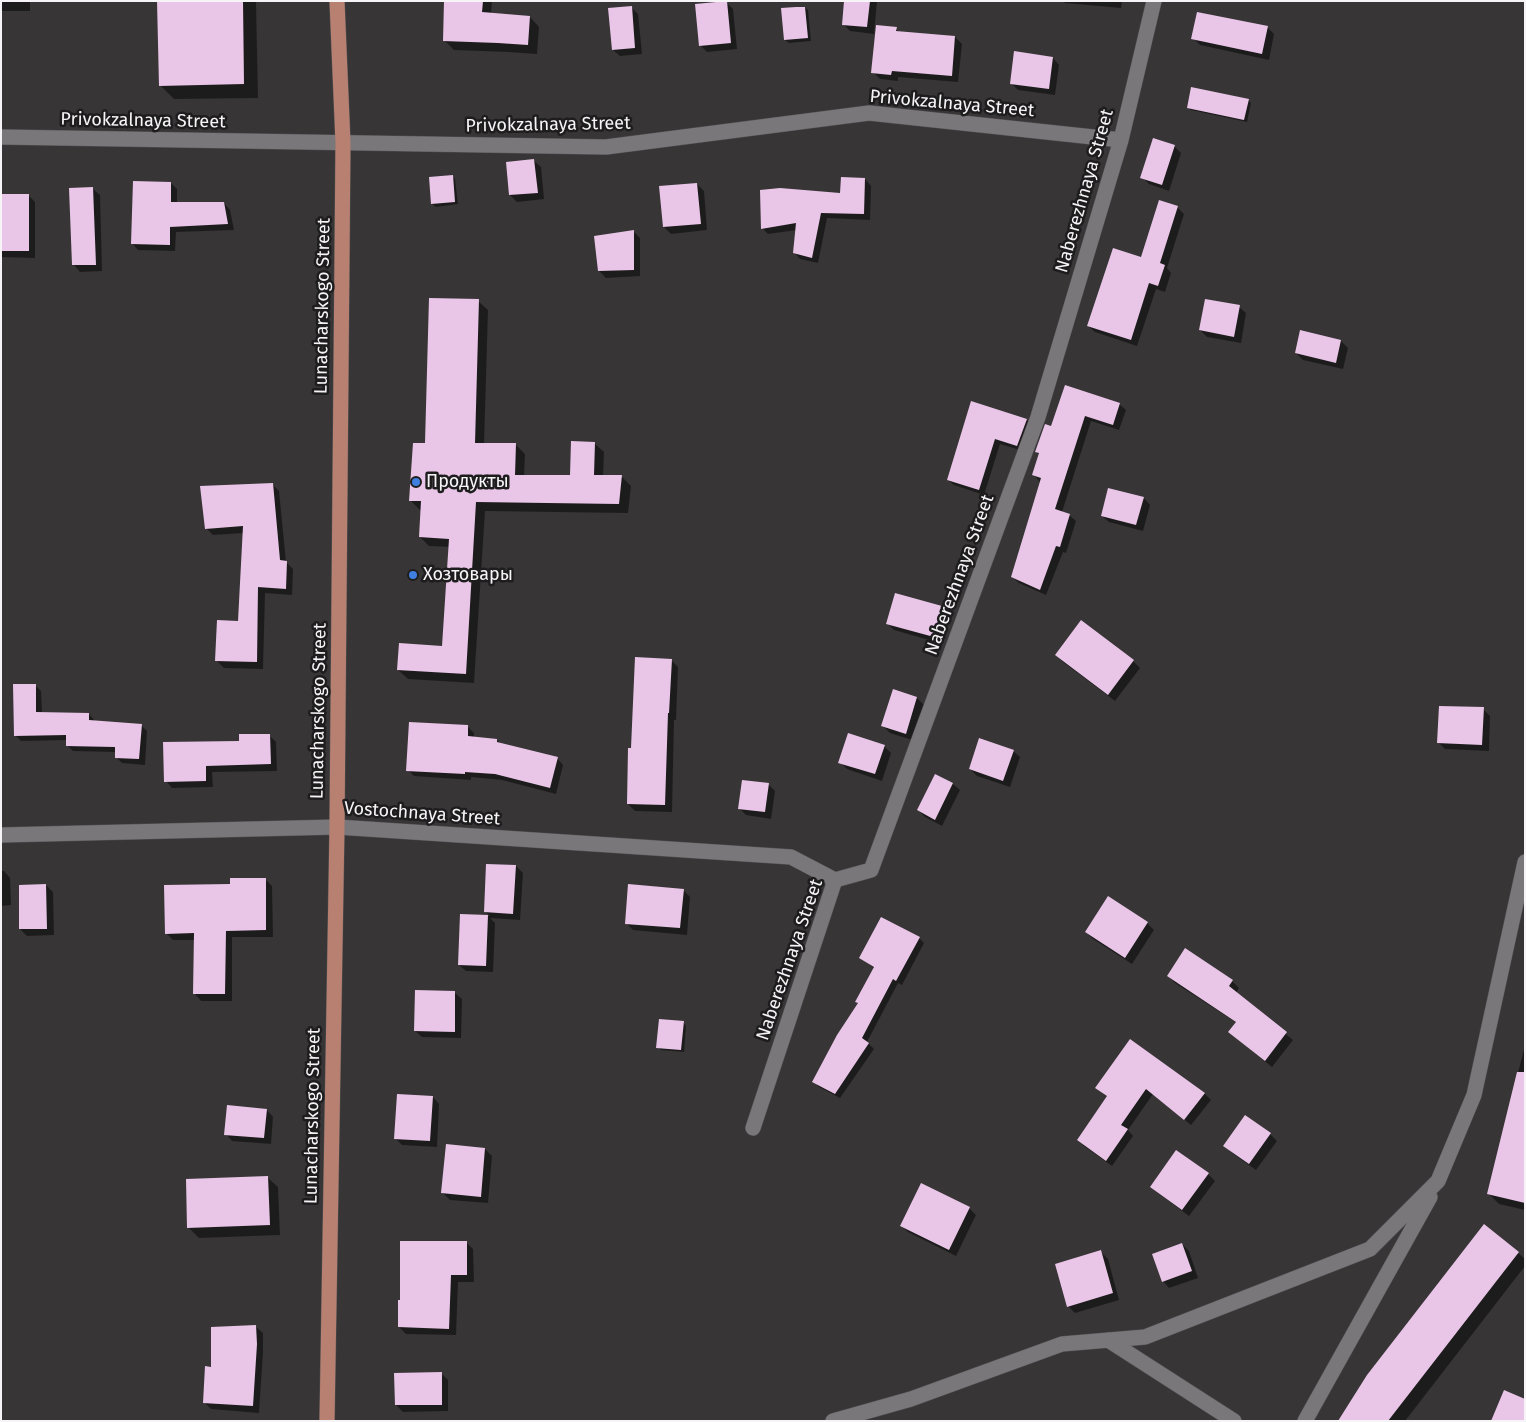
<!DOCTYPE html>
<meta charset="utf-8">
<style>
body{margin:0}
#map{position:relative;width:1526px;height:1422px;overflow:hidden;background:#383537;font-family:"Fira Sans",sans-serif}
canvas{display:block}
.frame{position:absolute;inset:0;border:2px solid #f6f4f6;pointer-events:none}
</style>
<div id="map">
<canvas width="1526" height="1422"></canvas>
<div class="frame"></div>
</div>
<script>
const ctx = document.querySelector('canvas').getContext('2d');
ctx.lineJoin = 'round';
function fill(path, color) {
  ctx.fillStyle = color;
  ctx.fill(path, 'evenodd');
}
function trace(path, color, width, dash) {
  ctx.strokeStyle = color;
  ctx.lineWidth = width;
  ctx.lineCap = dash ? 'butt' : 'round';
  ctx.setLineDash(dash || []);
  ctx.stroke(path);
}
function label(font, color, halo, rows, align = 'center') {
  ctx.font = font + ' "Fira Sans",sans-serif';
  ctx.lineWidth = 5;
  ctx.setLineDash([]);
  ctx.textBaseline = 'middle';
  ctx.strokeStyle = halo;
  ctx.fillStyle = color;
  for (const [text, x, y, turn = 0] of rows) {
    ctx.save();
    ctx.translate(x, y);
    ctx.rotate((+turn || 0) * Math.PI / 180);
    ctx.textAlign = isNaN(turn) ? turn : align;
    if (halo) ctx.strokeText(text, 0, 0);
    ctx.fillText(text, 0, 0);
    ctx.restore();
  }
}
const shadow = new Path2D(`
 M1 1H30V11H1Z
 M159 1H256L258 98 174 99 160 85Z
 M445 1H492L491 14 530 17 539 27 537 54 508 52 454 50 444 40Z
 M845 1H877L874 34 850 31 843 24Z
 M1063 1H1122L1121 8 1065 3Z
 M726 2 733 9 737 49 707 52 700 45Z
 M631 7 638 14 642 54 620 56 613 50Z
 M805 7 808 10 811 41 789 43 785 40Z
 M1267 27 1274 34 1269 60 1200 45 1193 38Z
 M896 29 900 33 955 37 962 44 958 82 898 77V81L880 79 873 72Z
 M1053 58 1059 65 1055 95 1018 90 1011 83Z
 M1248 100 1251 103 1247 122 1191 110 1188 107Z
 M1174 146 1181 153 1169 191 1149 184 1142 177Z
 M534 161 541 167 544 199 517 202 510 195Z
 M452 176 455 179 458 204 436 207 432 204Z
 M865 179 871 186 870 220 827 218 818 263 800 259 794 252 797 230 768 234 762 228 841 194Z
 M171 183 177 189V203H224L230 210 234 230 176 232 175 251 138 250 132 243Z
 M697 184 704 191 707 230 671 234 664 227Z
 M93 189 100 195 102 271 80 272 74 265Z
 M1 195H28L35 202V258L1 257Z
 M1177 207 1184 214 1167 268 1171 273 1165 292 1156 289 1137 346 1095 332 1088 326 1142 259Z
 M633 231 640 238V276L606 278 599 271Z
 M478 301 488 310 484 445H516L525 454 524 477H571L594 443 604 452 603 477H622L631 486 628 513 485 511 474 683 408 679 398 670 444 647 450 547 429 546 420 537 422 510H420L411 501 426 445Z
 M1239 307 1246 313 1241 343 1207 337 1200 330Z
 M1301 332 1341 341 1348 348 1343 369 1303 360 1296 353Z
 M1066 387 1119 404 1126 410 1119 430 1091 421 1062 512 1069 515 1076 521 1066 553 1063 552 1046 595 1019 583 1012 577 1040 482 1034 475 1040 455 1037 452 1052 428Z
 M972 402 1027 420 1032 425 1023 451 1000 444 984 495 954 485 948 480Z
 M272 484 279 491 286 562 293 569 292 595 265 593 263 669 224 668 217 661 239 622 244 533 213 535 206 528Z
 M1144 498 1150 505 1143 531 1109 522 1102 516Z
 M941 607 948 614 940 643 894 630 887 623Z
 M1056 655 1133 661 1140 668 1115 701 1063 662Z
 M671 660 678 667 676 720H674L672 812 635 811 628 804 632 750Z
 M35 685 41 691 42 713 89 714 94 720V721L141 725 147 731 145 765 122 763 116 757V752L73 751 67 745V740L21 741 15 735Z
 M917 698 924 705 912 740 890 733 883 726Z
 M1483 709 1490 716 1489 751 1445 749 1438 742Z
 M468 727 474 733V738L497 740 501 744 557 758 563 765 556 794 502 780 471 777V780L414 776 408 770Z
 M269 735 276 742 277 771 212 772 213 787 172 788 166 781 241 742Z
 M884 746 891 753 882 781 847 769 840 762Z
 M1013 751 1020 757 1010 787 977 776 970 769Z
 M936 775 953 784 960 790 942 826 925 817 918 810Z
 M768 784 775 791 771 819 746 815 739 808Z
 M516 866 523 873 520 920 490 918 495 923 493 972 466 971 459 965 461 915 490 916 485 911Z
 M1 871H4L10 878 11 905 1 906Z
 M265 879 272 886 273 937H232V1001H201L195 994V940H173L166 933 231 885Z
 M46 885 53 892 54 935 27 936 20 929Z
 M683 890 690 897 687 935 633 930 626 923Z
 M1147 923 1154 930 1132 964 1093 939 1086 932Z
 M919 938 924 943 902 985 898 983 867 1042 874 1049 840 1098 819 1087 814 1082 859 1003 875 969 861 958Z
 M1168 976 1232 981 1239 988 1236 993 1293 1040 1272 1067 1237 1039V1023L1175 983Z
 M455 993 462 999 461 1038 422 1037 415 1031Z
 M683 1022 686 1026 684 1052 661 1050 658 1047Z
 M1130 1040 1205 1094 1211 1100 1191 1125 1153 1094 1128 1130 1133 1136 1112 1166 1084 1146 1078 1140 1108 1097 1096 1088Z
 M1525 1045V1210L1499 1204 1488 1193Z
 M433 1097 439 1104 437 1147 402 1145 395 1138Z
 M267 1110 273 1117 271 1144 232 1141 226 1134Z
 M1270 1134 1277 1141 1256 1170 1232 1153 1225 1146Z
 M485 1149 492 1156 488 1203 450 1200 443 1193Z
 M1208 1174 1215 1181 1189 1216 1158 1193 1152 1187Z
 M267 1177 278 1187 280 1235 199 1238 188 1227Z
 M969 1208 976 1215 956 1256 908 1232 901 1226Z
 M466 1242 473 1249 474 1282H458L456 1335 406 1334 399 1327Z
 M1182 1244 1189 1251 1198 1278 1169 1288 1163 1281Z
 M1101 1252 1108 1259 1119 1300 1075 1313 1068 1306Z
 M1518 1253 1525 1259V1266L1405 1421H1341Z
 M256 1327 263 1333V1352L259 1413 211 1409 204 1402Z
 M441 1373 448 1380V1411L403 1412 396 1405Z`);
const building = new Path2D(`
 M157 1H243L244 84 159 86Z
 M444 1H483L482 12 530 16 528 45 498 43 443 41Z
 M727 1 731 43 699 46 695 4Z
 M844 1H870L867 27 842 25Z
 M632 6 635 48 612 50 608 8Z
 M796 7H805L808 38 784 40 781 8Z
 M1197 12 1268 26 1262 54 1191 39Z
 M876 25 897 27 896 31 955 36 952 76 892 71 891 75 871 73Z
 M1014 51 1053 57 1049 89 1010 84Z
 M1191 87 1249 99 1244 120 1187 108Z
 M1153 138 1175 145 1162 185 1140 178Z
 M534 159 538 193 509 195 506 162Z
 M453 175 455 202 431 204 429 177Z
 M841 177 865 178 864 214 821 213 812 258 793 253 796 223 761 229 760 190 780 188 840 193Z
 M133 181 171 182V202H224L228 224 170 227V245L131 244Z
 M697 183 701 224 663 227 659 186Z
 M93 187 96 265H72L69 188Z
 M1 194H29V251H1Z
 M1159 200 1178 206 1160 263 1165 265 1158 286 1149 283 1131 340 1087 326 1113 248 1141 257Z
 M634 230V270L598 271 594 236Z
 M429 298 479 299 475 443H516L515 475H570L571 441 595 442 594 475H622L619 504 476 502 466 674 397 670 399 643 442 646 449 539 419 537 421 501H409L413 443H425Z
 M1205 299 1240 305 1234 337 1199 330Z
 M1300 330 1341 340 1336 363 1295 353Z
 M1065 385 1120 403 1113 425 1085 416 1055 509 1070 514 1060 547 1056 546 1040 590 1011 577 1041 478 1032 475 1039 453 1035 452 1045 424 1051 426Z
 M971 401 1027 419 1017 446 995 439 979 490 947 480Z
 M273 483 280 560 287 561 286 589 258 587 257 662 215 661 217 620 238 621 243 526 205 529 200 486Z
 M1108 488 1144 497 1136 525 1101 516Z
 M895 593 942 606 934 637 886 624Z
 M1081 620 1134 660 1108 695 1055 655Z
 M635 657 672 659 669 713H668L665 805 627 804 628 748H631Z
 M13 684H36V712L89 713V720L142 724 139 759 115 758V747L66 746V735L14 736Z
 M893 689 917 697 906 734 881 726Z
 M1439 706 1484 707 1482 745 1437 743Z
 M409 722 468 725V736L497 739V742L558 757 550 788 495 774 465 772V774L406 771Z
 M848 733 885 745 875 774 838 763Z
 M239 734H270L271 764 206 766V781L164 782 163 742 239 741Z
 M979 738 1014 750 1003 781 969 769Z
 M935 774 953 783 935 820 917 810Z
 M742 780 769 783 765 812 738 809Z
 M486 864 516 865 513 914 484 912Z
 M230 878H266V930L226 931 225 994H193L194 933 165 934 164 885 230 884Z
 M46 884 47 929H19V885Z
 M628 884 684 889 680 928 625 924Z
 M1108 896 1148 922 1125 958 1085 932Z
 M460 914 488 915 486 966 458 965Z
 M881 917 920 937 896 981 893 979 862 1038 869 1043 835 1094 812 1082 837 1035 858 1003 855 1002 874 967 859 958Z
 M1185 948 1233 980 1229 986 1287 1032 1265 1061 1228 1032 1236 1022 1167 976Z
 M415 990 455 991V1032L414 1031Z
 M659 1019 684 1021 681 1050 656 1048Z
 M1130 1039 1205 1093 1184 1120 1146 1089 1121 1125 1128 1129 1106 1161 1077 1140 1107 1096 1095 1088Z
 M1517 1072H1525V1203L1487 1194Z
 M397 1094 433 1096 430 1141 394 1139Z
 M227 1105 267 1109 264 1138 224 1135Z
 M1245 1115 1271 1133 1249 1164 1223 1146Z
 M446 1144 485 1148 481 1197 441 1193Z
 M1176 1150 1209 1173 1182 1210 1150 1187Z
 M268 1176 270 1225 187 1228 186 1179Z
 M921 1183 970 1207 949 1250 900 1226Z
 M1484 1224 1519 1252 1388 1421H1338L1367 1375Z
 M400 1241H467V1275H451L449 1329 398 1327V1300H400Z
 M1182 1243 1192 1271 1162 1282 1152 1254Z
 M1101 1250 1113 1293 1067 1307 1055 1264Z
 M256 1325 257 1344 253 1406 203 1403 205 1366 211 1367V1327Z
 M442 1372V1405H395L394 1373Z
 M1504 1390 1525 1399V1421H1491Z`);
const minor = new Path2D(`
 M1 137 606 147 869 113 1121 140
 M1 835 337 827 791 857 835 880
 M753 1128 835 880 871 870 1038 417 1121 140 1154 1
 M1108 1340 1234 1421
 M833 1421 911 1399 1062 1344 1145 1337 1370 1249 1438 1181 1474 1095 1525 862
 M1305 1421 1430 1197`);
const major = new Path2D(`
 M327 1421 337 827 343 143 337 1`);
const markers = [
 [416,482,5,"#3f7fe0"],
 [413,575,5,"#3f7fe0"]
];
const streetNames = [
 ["Privokzalnaya Street",952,104,5],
 ["Privokzalnaya Street",143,121,1],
 ["Privokzalnaya Street",548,125,-1],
 ["Naberezhnaya Street",1085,191,-74],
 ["Lunacharskogo Street",323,306,-89],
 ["Naberezhnaya Street",960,575,-70],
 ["Lunacharskogo Street",319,711,-89],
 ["Vostochnaya Street",422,814,4],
 ["Naberezhnaya Street",790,960,-71],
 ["Lunacharskogo Street",313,1116,-89]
];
const poiNames = [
 ["Продукты",426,482],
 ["Хозтовары",423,575]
];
fill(shadow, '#0007');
fill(building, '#e9c6e7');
trace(minor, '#535153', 16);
trace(major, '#535153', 16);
trace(minor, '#7a777a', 15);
trace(major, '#b88071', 15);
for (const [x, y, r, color] of markers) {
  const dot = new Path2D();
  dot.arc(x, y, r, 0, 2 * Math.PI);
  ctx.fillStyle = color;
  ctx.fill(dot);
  trace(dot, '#1e1d1e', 2);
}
label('18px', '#f6f4f6', '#1e1d1e', streetNames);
label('18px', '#f6f4f6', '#1e1d1e', poiNames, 'left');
</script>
